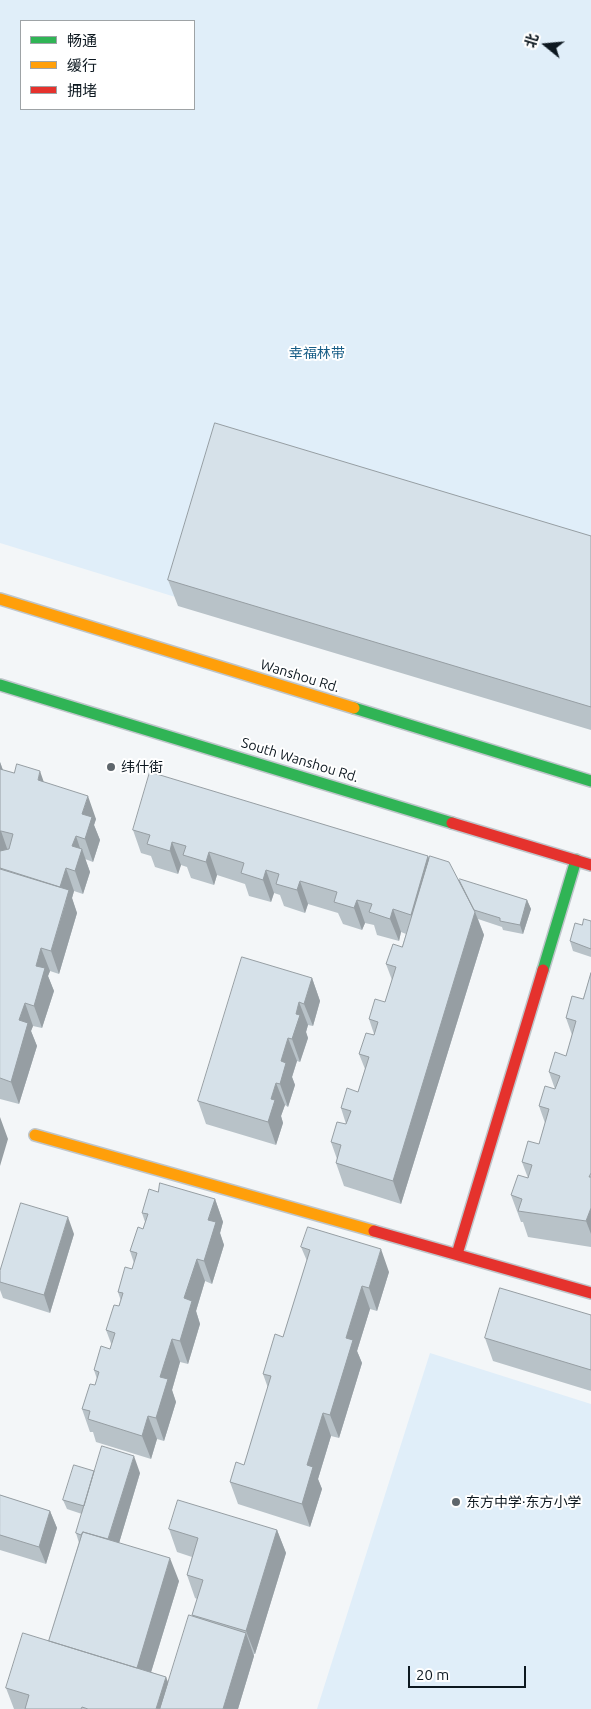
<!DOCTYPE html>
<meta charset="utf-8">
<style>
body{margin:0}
#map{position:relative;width:591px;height:1709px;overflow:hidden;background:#f3f6f8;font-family:Ubuntu,"Noto Sans SC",sans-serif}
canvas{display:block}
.legend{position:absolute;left:20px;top:20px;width:175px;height:90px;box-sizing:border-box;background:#fff;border:1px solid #9ea3a6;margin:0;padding:6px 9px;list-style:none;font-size:15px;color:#0d1820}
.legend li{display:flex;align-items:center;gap:10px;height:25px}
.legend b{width:25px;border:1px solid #9ea3a6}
.north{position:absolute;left:521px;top:20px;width:50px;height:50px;-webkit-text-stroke:4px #fff;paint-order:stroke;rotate:287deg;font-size:14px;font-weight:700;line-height:20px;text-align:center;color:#0d1820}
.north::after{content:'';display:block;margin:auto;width:18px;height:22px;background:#0d1820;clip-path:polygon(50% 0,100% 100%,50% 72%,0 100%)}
.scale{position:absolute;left:408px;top:1666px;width:118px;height:22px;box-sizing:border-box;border:2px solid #0d1820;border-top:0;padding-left:6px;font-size:15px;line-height:18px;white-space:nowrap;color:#0d1820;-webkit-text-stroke:4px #fff;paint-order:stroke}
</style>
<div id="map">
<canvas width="591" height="1709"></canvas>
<ul class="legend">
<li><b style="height:6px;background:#30b455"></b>畅通</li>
<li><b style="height:6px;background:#ff9f0a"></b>缓行</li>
<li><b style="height:6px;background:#e5322d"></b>拥堵</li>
</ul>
<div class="north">北</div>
<div class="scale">20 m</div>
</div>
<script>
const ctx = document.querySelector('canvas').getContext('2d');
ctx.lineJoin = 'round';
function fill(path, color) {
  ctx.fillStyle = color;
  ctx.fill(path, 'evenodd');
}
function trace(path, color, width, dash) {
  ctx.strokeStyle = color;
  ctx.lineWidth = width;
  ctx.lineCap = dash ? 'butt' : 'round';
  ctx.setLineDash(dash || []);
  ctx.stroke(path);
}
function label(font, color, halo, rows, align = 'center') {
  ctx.font = font + ' Ubuntu,"Noto Sans SC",sans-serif';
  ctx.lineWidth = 4;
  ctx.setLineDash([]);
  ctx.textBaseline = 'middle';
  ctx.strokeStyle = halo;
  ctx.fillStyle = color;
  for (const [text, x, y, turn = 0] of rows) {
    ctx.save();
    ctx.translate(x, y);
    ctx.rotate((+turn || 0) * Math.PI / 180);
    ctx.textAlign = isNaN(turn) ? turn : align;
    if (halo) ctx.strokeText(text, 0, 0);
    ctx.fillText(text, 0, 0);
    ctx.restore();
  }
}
const green = new Path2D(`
 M0 0H591V725L0 543ZM21 21H194V109H21Z
 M430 1353 591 1404V1709H317Z`);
const fast = new Path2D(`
 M0 685 452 823
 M354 708 591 781
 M543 970 576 860`);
const slow = new Path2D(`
 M0 599 354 708
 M35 1135 374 1231`);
const jam = new Path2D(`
 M452 823 591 865
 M374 1231 591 1293
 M457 1254 543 970`);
const wall = new Path2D(`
 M591 536V730L178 606 168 580Z
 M0 762 3 770 44 782 96 819 94 825 100 840 93 862 85 859 90 872 83 894 74 891 72 898 77 913 59 974 50 971 48 976 54 991 42 1028 33 1026 31 1031 37 1046 19 1104 0 1099Z
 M133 830 428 856 429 858 459 880 527 900 531 909 523 934 503 930 502 927 478 919 484 935 401 1204 344 1186 336 1163 337 1159 331 1142 346 1124 341 1108 358 1092 365 1069 359 1054 374 1034 369 1019 385 1002 392 980 386 964 402 947 406 934 401 932 399 941 377 935 374 925 365 923 362 930 343 924 338 913 308 904 305 913 284 906 280 895 274 893 271 902 249 896 245 884 217 875 214 885 191 878 187 867 181 865 178 874 155 867 151 856 141 853Z
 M591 921V957L573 951 570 941 582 925Z
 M591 973V1247L528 1237 523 1222H521L511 1195 528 1178 522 1162 539 1144 545 1123 539 1106 555 1089 549 1072 566 1056 572 1035 566 1018 583 999Z
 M312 978 320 1001 313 1026 308 1025 306 1032 308 1038 300 1062 297 1061 292 1077 295 1085 288 1107 285 1105 281 1116 283 1123 276 1145 206 1124 198 1101Z
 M158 1192 215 1199 223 1222 220 1233 224 1245 212 1284 205 1281 196 1311 200 1324 188 1364 180 1362 172 1390 176 1402 164 1441 157 1439 151 1459 96 1442 93 1432H90L82 1409 95 1385 97 1379 94 1370 110 1349 112 1346 106 1330 119 1306 121 1301 118 1292 132 1269 134 1263 130 1251 143 1229 145 1222 142 1213Z
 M74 1234 50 1313 3 1298 0 1290V1271Z
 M301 1247 389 1272 377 1311 370 1309 357 1351 362 1363 339 1438 331 1436 318 1479 322 1489 310 1527 238 1504 230 1482 244 1465 268 1388 263 1374 283 1337 307 1261Z
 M591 1315V1391L493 1361 485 1338Z
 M94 1471 140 1473 119 1543 179 1581 151 1672 166 1677 168 1683 193 1617 192 1615 197 1599 195 1598 187 1575 192 1557 177 1552 169 1529 277 1530 286 1553 255 1654H254V1656L238 1709H14L6 1688 49 1641 79 1543 76 1533 82 1514 67 1509 63 1500Z
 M0 1495 50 1511 57 1528 46 1564 0 1550Z`);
const shadedWall = new Path2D(`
 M0 762 6 779 0 782Z
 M40 771 48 794 38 780Z
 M88 796 96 819 94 825 100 840 93 862 85 839 82 814Z
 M0 831H1L9 854 0 857Z
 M76 836 81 851 82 849 90 872 83 894 75 871 72 846Z
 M172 842 181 865 178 874 170 851Z
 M209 852 217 875 214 885 206 862Z
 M428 856 437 879 419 938 411 915Z
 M66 868 74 891 72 898 77 913 59 974 51 951 66 902 60 887Z
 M266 870 274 893 271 902 263 880Z
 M300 881 308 904 305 913 297 890Z
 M357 900 365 923 362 930 354 908Z
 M527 900 531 909 523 934 520 925Z
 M393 909 401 932 399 941 390 919Z
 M475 912 484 935 401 1204 393 1181Z
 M41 948 50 971 48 976 54 991 42 1028 34 1006 36 966Z
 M312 978 320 1001 313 1026 304 1004Z
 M299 1002 308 1025 306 1032 308 1038 300 1062 292 1039 296 1014Z
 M25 1003 33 1026 31 1031 37 1046 19 1104 11 1082 19 1020Z
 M288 1038 297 1061 292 1077 295 1085 288 1107 280 1084 281 1061Z
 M276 1083 285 1105 281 1116 283 1123 276 1145 268 1122 271 1099Z
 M0 1117 8 1139 0 1166Z
 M215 1199 223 1222 220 1233 224 1245 212 1284 204 1261 208 1220Z
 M591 1208V1234L586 1221Z
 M68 1217 74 1234 50 1313 44 1295Z
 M381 1249 389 1272 377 1311 369 1288Z
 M197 1259 205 1281 196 1311 200 1324 188 1364 180 1341 184 1298Z
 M362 1286 370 1309 357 1351 362 1363 339 1438 330 1415 346 1338Z
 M172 1339 180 1362 172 1390 176 1402 164 1441 156 1418 160 1377Z
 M323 1413 331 1436 318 1479 322 1489 310 1527 302 1504 307 1465Z
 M148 1416 157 1439 151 1459 142 1436Z
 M134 1456 140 1473 114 1560 107 1543Z
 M50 1511 57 1528 46 1564 39 1547Z
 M277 1530 286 1553 255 1654 246 1631Z
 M170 1558 179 1581 145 1692 136 1669Z
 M246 1633 254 1656 238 1709H223Z
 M166 1677 176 1703 174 1709H156Z`);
const building = new Path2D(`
 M215 423 591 536V707L168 580Z
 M17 764 40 771 38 780 88 796 82 814 92 817 85 839 76 836 72 846 82 849 75 871 66 868 60 887 0 868V851L9 849 13 834 1 831H0V769L14 773Z
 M150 772 428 856 411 915 393 909 390 919 369 912 372 904 357 900 354 908 334 902 337 892 300 881 297 890 276 884 279 874 266 870 263 880 241 873 244 863 209 852 206 862 183 855 186 846 172 842 170 851 147 844 150 835 133 830Z
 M430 856 449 862 475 912 393 1181 336 1163 341 1145 331 1142 337 1122 346 1124 351 1111 341 1108 347 1088 358 1092 369 1057 359 1054 366 1033 374 1035 378 1022 369 1019 375 999 385 1002 396 967 386 964 393 944 402 947Z
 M0 869 69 890 51 951 41 948 36 966 45 968 34 1006 25 1003 19 1020 28 1023 11 1082 0 1078Z
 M460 879 527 900 520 925 500 921V918L474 910 459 880Z
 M584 919 591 921V949L570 941 575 923 582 925Z
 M242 957 312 978 304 1004 299 1002 296 1014 300 1015 292 1039 288 1038 281 1061 286 1063 280 1084 276 1083 271 1099 275 1100 268 1122 198 1101Z
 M591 973V1173L589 1177H591V1208L586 1221 518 1211 522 1199 511 1195 518 1175 528 1178 532 1165 522 1162 528 1141 539 1144 549 1109 539 1106 545 1086 555 1089 560 1076 549 1072 555 1052 566 1056 576 1021 566 1018 572 996 583 999Z
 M160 1183 215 1199 208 1220 216 1222 204 1261 197 1259 184 1298 192 1301 180 1341 172 1339 160 1377 168 1379 156 1418 148 1416 142 1436 88 1419 90 1411 82 1409 90 1384 95 1385 99 1372 94 1370 101 1346 110 1349 115 1333 106 1330 114 1305 119 1306 123 1293 118 1292 125 1267 132 1269 137 1253 130 1251 138 1227 143 1229 148 1214 142 1213 149 1189 158 1192Z
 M21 1203 68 1217 44 1295 0 1282V1271Z
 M308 1227 381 1249 369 1288 362 1286 346 1338 353 1340 330 1415 323 1413 307 1465 313 1467 302 1504 230 1482 236 1462 244 1465 271 1376 263 1374 275 1334 283 1337 310 1250 301 1247Z
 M500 1288 591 1315V1370L485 1338Z
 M102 1446 134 1456 108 1539 83 1532 81 1535 76 1533Z
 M74 1465 94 1471 84 1506 63 1500Z
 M0 1495 50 1511 39 1547 0 1535Z
 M178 1500 277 1530 246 1631 192 1615 203 1580 187 1575 198 1538 169 1529Z
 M83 1532 170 1558 137 1668 49 1641Z
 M189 1615 246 1633 223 1709H160Z
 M23 1633 166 1677 156 1709H88L82 1707 81 1709H25L29 1695 6 1688Z`);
const markers = [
 [111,767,5,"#5e666c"],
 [456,1502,5,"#5e666c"]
];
const parkNames = [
 ["幸福林带",317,353]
];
const streetNames = [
 ["Wanshou Rd.",300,676,17],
 ["South Wanshou Rd.",300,760,17]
];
const poiNames = [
 ["纬什街",121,767],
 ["东方中学·东方小学",466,1502]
];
fill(green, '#e0eef9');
trace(fast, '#bec5ca', 14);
trace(slow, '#bec5ca', 14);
trace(jam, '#bec5ca', 14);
trace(fast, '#30b455', 11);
trace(slow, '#ff9f0a', 11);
trace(jam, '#e5322d', 11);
fill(wall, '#b8c2c8');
fill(shadedWall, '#969ea3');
fill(building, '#d6e1e9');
trace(building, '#969ea3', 1);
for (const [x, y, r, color] of markers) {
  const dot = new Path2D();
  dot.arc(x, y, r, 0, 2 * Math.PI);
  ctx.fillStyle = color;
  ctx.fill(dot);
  trace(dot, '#fff', 2);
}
label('14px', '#175d86', '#fff', parkNames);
label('14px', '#0d1820', '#fff', streetNames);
label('14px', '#0d1820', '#fff', poiNames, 'left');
</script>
